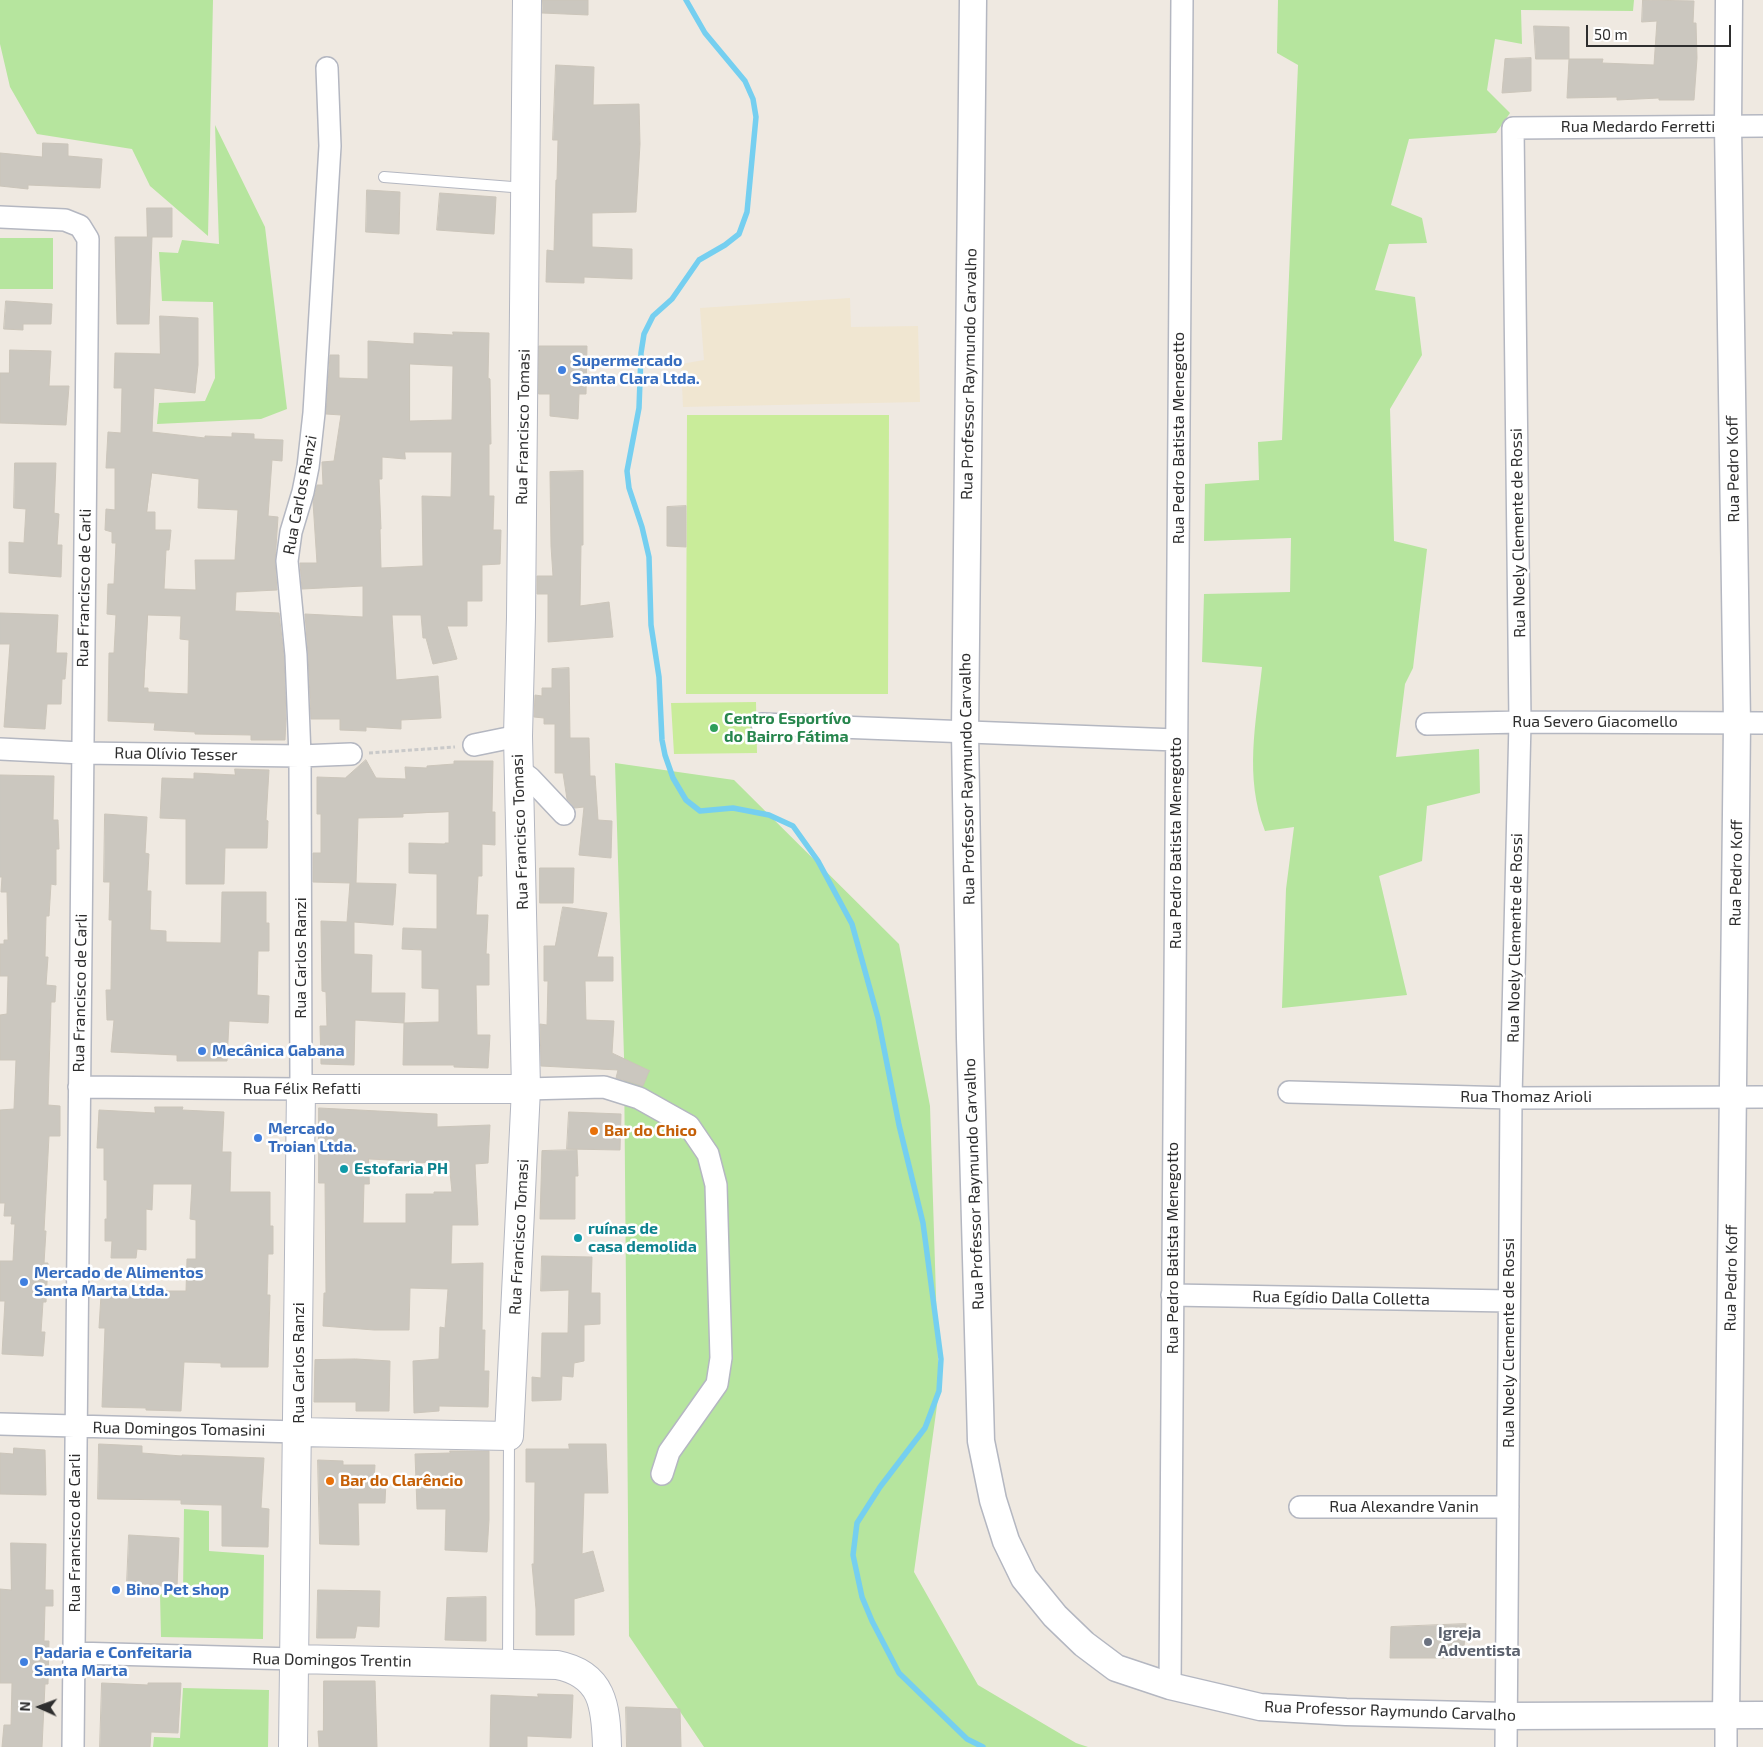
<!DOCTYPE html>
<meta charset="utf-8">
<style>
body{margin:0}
#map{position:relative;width:1763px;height:1747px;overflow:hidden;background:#efe9e1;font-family:"Exo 2",sans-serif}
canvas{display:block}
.north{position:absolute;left:15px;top:1682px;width:50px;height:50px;-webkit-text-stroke:4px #fff;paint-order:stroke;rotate:272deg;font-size:14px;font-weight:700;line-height:20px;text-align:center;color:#2e2e2e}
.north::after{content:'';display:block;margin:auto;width:18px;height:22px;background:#2e2e2e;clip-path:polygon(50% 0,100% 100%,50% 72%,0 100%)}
.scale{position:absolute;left:1586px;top:25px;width:145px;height:22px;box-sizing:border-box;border:2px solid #2e2e2e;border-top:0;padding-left:6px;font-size:15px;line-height:18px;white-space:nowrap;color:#2e2e2e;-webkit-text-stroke:4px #fff;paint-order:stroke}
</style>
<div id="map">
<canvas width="1763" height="1747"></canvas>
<div class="north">N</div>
<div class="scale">50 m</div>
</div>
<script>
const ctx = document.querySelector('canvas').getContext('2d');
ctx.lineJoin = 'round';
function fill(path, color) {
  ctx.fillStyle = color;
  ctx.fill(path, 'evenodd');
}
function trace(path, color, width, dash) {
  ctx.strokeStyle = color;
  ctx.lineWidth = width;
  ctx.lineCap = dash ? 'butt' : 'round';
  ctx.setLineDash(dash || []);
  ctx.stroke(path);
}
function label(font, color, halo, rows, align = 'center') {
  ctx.font = font + ' "Exo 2",sans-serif';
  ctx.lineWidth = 5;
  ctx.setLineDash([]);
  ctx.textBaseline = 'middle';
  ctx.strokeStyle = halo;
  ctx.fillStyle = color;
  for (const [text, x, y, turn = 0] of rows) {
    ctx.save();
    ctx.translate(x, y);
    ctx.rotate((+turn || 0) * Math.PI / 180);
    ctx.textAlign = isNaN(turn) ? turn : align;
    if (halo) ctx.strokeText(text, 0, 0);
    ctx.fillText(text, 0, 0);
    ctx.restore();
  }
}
const education = new Path2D(`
 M850 298 851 327 918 326 920 402 683 407 681 364 704 360 700 308Z`);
const green = new Path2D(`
 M0 0H213L208 236 150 186 132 149 37 134 10 87 0 44Z
 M1278 0H1634L1633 11 1521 10 1522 44 1495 39 1487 90 1510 113 1496 133 1409 139 1391 205 1422 218 1427 243 1389 244 1375 290 1415 297 1422 355 1390 409 1394 541 1427 549 1413 668 1405 684 1396 757 1479 749 1480 793 1427 806 1422 861 1379 876 1407 995 1282 1008 1286 889 1294 827 1265 831C1244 777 1256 723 1262 667L1202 662 1204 594 1290 592 1291 538 1204 541 1205 484 1259 480 1258 442 1282 440 1298 65 1277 53Z
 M215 125 265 227 287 409 261 419 157 424 159 403 205 401 215 378 213 302 162 301 159 252 178 253 182 240 219 244Z
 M0 238H53V289H0Z
 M615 763 734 780 899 944 930 1106 939 1391 914 1572 978 1685 1076 1743 1088 1747H704L629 1636 624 1057Z
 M184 1509 209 1511V1551L264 1555 263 1639 161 1637 160 1594 183 1595Z
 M183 1688 269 1690 268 1747H153L154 1737 180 1738Z`);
const pitch = new Path2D(`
 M687 415H889L888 694H686Z
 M756 702 757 753 674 754 671 703Z`);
const stream = new Path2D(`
 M686 0 705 33 745 81 753 99 756 117 747 212 739 234 725 245 699 260 672 299 653 316 644 334 641 353 639 408 627 471 629 488 642 527 649 557 651 625 659 677 662 740 665 755 673 778 686 800 700 811 733 808 769 815 793 826 818 861 852 924 878 1018 899 1125 923 1223 941 1359 939 1391 925 1428 880 1487 857 1523 853 1555 862 1597 872 1621 899 1673 967 1739 983 1747`);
const building = new Path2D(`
 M543 0H588V15L542 13Z
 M1643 0 1694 1 1693 23H1696L1697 58 1694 100H1659V98L1617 100V97L1567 98 1569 59H1603L1602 63 1654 65 1657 21 1642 22Z
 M1534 26 1569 27V59H1536Z
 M1531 58V91L1502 93 1505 59Z
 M556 65 594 67 593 105 639 104 640 144 636 212 592 213V247L632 249V279L584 277V283L546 282 547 250 554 251 556 180H557L558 140H553Z
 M43 143 68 144V156L102 159 100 188 28 185V189L0 186V153L42 157Z
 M367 190 400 192 399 234 366 232Z
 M440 193 496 197 494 234 437 230Z
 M147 208H172V237H152L149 324H117L115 237H147Z
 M6 301 52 304 51 324H23V330L4 329Z
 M160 316 198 318V365L195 393 154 388 152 432 205 438V436L232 437V433L254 434V439L283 440 282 461 272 460 268 516 278 517 275 562 277 590 236 592 235 611 279 613 284 656 286 719 285 740H251V735L195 734V732L154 730 155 723 108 721 109 653H114L116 615 107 614 108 584H114L116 543H112V532L105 530 106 509 115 510V468H106L108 432 121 433 122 388H114L115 353 160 354ZM152 473 199 479 198 508 238 510 235 560H195L196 590 164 589 166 550H169L171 530H155V512H147ZM148 615 181 616 180 639 189 640 188 694 148 692V688H144Z
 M453 332 489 333 488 378 490 379 491 444H489V496H494L493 530H501L500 564 482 565V601H467V626H447L457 659 433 664 426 638H423L421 615H392L396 680 438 676 441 718 401 720V729L366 727V731L340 730V719H311L308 654 305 614 363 617V586L302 589 300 563H317L313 502 317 485H323L322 462 334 461 341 415 326 414 330 355H339V378L368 379V341L414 344V333L453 335ZM410 364 453 366 452 420 410 421ZM405 452H452L451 497 422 496 423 566 381 568 380 529H381L379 479H382V457L405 459Z
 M539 346H587L586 394H579L578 419 550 416V394H539Z
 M10 350 51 351 49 386H69L66 425 0 423V373H9Z
 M15 463H56L54 513 59 514 57 545H62L61 577 9 573V542L24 543 26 509 14 508Z
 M583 471V545H581L580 606 609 602 613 637 548 642V594H537V576H553L551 546 550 472Z
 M686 506V547L667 546V507Z
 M0 613 58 615 56 653H67L65 679H62L61 704H47L45 729 4 727 10 644H0Z
 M569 668 570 738H589L590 776H595L598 820 612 821 611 858 579 855 584 807 575 808 567 799 563 773H555V724H544V718L534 717 535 695 542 696V688H552V669Z
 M366 760 376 778 406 779 405 767 427 768V766L454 764V761H493L492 812H495V845L482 844V876H478L476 915H488L486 954H489V985H476L477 1035H490L488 1068 454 1067V1065H403L404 1023 355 1020 354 1065 321 1064 320 1026H327L326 992 322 991 321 921 347 922 350 883 313 882V853H321V814H317V777L345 778ZM449 812V843H445V844L409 843V873L437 874V929L403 928 402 949 422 950V988L439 989V1022L404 1023 405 993H371L372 955 354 954V922L393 925 396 884 356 883 358 818 403 817V814Z
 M235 769 269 770 266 820 268 821 267 848H225L224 884H186V819L160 818 162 778 194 779V773L235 775Z
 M0 775 54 776 53 820H58L59 849H56V885L51 884 49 916H46L45 957H48L46 985 56 986 55 1002H51L48 1105 60 1106V1136H49L44 1231H46L44 1263H48L46 1302H43L41 1332H45L43 1356 2 1354 5 1301H0V1261H13L15 1224H11L12 1216H4L5 1203H0V1110L14 1109 16 1060H0V1015L7 1014 8 976H0V944H4V940H8L7 892H1L2 877H0Z
 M105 814 147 817 145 853 149 854 147 891H151L150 930 166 931V942L221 943 222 892H266V923H269V951H258L257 995 269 996 268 1023 229 1021 227 1061H177V1055L111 1052 114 1020H107L106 990H111L112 920H109L110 882H104Z
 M540 868H574L573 903H540Z
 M563 907 607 913 597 957H613V981H585L586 1020 614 1021 612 1053 650 1071H649L643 1086 616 1078 618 1070 541 1066 540 1024 547 1025 548 981H544V946H555Z
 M155 1107H183L182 1110 224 1112 222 1152H231L230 1192H270V1226H273V1254H268L267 1295H270L268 1367H221V1363L184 1362 181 1411 146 1410V1408L102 1407 105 1328H99L101 1295H140V1291H186L187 1259H196V1220L190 1219 192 1184H153L152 1210 146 1209V1250L137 1249 136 1258H111L112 1241H105V1219H107V1180H104V1148H97L99 1110 155 1113Z
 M319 1108 437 1114V1127L490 1125 488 1163 475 1164 478 1225H452L451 1264 483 1263 482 1330H485L484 1371H489L488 1407 439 1406V1411L414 1413 413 1361 439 1359 440 1327 445 1328 448 1289 410 1288 409 1330H374L323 1326 324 1293H326L325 1183H319ZM369 1159 409 1161V1163L449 1162 452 1192H434V1194H406V1223H363L364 1184H369Z
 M569 1112 621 1114 620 1150 567 1149Z
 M577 1150 578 1176H575V1219H540L542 1151Z
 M542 1256 592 1257 591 1293H600V1324L584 1325V1361L574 1363 573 1377 562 1376 561 1400 532 1401V1377L541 1378 542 1333H568L569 1290 541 1291Z
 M356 1359 390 1361 389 1411H356V1402H314L315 1360Z
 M99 1444 142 1446V1453L182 1456V1455L264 1458 261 1508 269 1509 268 1547 222 1546V1505L181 1504V1500L98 1499Z
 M569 1444H606L608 1493H584L582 1554 593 1551 604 1591 574 1599V1635H536V1609L532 1564H534L535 1482H526V1449H569Z
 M14 1448 45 1450 46 1495 0 1494V1453L13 1454Z
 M450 1451H489V1520L487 1552 445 1550 446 1509H417L415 1454 450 1453Z
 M318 1460 343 1461V1465H375L374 1481 386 1480 385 1503H358L359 1545 320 1544Z
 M129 1535 179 1538 177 1587 127 1584Z
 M11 1543 46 1544 45 1590H53V1606H45L44 1641H49L48 1684H45L42 1747H2L4 1725H11L12 1683H0V1589L11 1590Z
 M318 1590 380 1591 379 1627 357 1626 355 1638H317Z
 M486 1597V1641L445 1640 447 1598Z
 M1466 1624 1463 1658H1390L1391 1627Z
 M324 1681H375L377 1747H319L318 1731H323Z
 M102 1683 148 1685V1683H181L178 1733 151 1732 150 1747H100Z
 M538 1694 573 1695 571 1738 527 1736V1747H490L491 1695 538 1697Z
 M626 1707 680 1709 681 1747H627Z`);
const path = new Path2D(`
 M369 753 455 747`);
const service = new Path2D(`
 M384 177 525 188
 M508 1663 509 1437`);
const minor = new Path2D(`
 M0 217 65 220 80 226 88 239 73 1747
 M762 724 1176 740
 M1427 724 1520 722 1763 723
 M474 745 518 736
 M0 749 82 753 300 756 351 754
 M518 769 530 778 564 814
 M79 1087 301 1089 300 756 296 655 287 561 291 532 303 492 308 467 314 413 330 146 327 68
 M526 1089 604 1087 639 1098 689 1126 708 1154 716 1185 721 1358 717 1384 669 1452 662 1474
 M1289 1092 1511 1098 1763 1097
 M1172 1295 1509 1301
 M0 1424 298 1432
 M1300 1507H1508
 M74 1653 295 1659
 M1170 1686 1182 0
 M1506 1747 1511 1098 1520 722 1513 128 1763 126
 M1726 1747V1716`);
const tertiary = new Path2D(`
 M973 0 965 732 970 1038 981 1441 993 1500 1006 1541 1024 1578 1055 1616 1084 1644 1116 1668 1170 1686 1260 1707 1346 1712 1507 1716 1763 1715
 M1726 1716 1737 723 1728 126 1729 0`);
const secondary = new Path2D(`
 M298 1432 509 1436 526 1089 518 736 521 617 527 0
 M295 1659 557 1665C603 1674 606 1706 607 1747
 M293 1747 301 1089H526`);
const markers = [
 [562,370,5,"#3f7fe0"],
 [714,728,5,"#2e9e5b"],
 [202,1051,5,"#3f7fe0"],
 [594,1131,5,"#e8710a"],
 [258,1138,5,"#3f7fe0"],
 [344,1169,5,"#0f9aa8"],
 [578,1238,5,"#0f9aa8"],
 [24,1282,5,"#3f7fe0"],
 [330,1481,5,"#e8710a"],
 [116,1590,5,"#3f7fe0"],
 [1428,1642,5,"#6b7280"],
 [24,1662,5,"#3f7fe0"]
];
const streetNames = [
 ["Rua Medardo Ferretti",1638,127],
 ["Rua Professor Raymundo Carvalho",969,374,-89],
 ["Rua Francisco Tomasi",523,427,-89],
 ["Rua Pedro Batista Menegotto",1179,438,-90],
 ["Rua Pedro Koff",1733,469,-91],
 ["Rua Carlos Ranzi",300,495,-79],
 ["Rua Noely Clemente de Rossi",1518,533,-91],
 ["Rua Francisco de Carli",84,588,-89],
 ["Rua Severo Giacomello",1595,722],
 ["Rua Olívio Tesser",176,754,1],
 ["Rua Professor Raymundo Carvalho",967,779,-91],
 ["Rua Francisco Tomasi",520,832,-92],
 ["Rua Pedro Batista Menegotto",1176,843,-90],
 ["Rua Pedro Koff",1736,873,-89],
 ["Rua Noely Clemente de Rossi",1515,938,-89],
 ["Rua Carlos Ranzi",301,958,-90],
 ["Rua Francisco de Carli",80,993,-89],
 ["Rua Félix Refatti",302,1089],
 ["Rua Thomaz Arioli",1526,1097],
 ["Rua Professor Raymundo Carvalho",974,1184,-92],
 ["Rua Francisco Tomasi",519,1237,-87],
 ["Rua Pedro Batista Menegotto",1173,1248,-90],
 ["Rua Pedro Koff",1731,1278,-89],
 ["Rua Egídio Dalla Colletta",1341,1298,1],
 ["Rua Noely Clemente de Rossi",1509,1343,-90],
 ["Rua Carlos Ranzi",299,1363,-90],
 ["Rua Domingos Tomasini",179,1429,1],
 ["Rua Alexandre Vanin",1404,1507],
 ["Rua Francisco de Carli",75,1533,-90],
 ["Rua Domingos Trentin",332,1660,1],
 ["Rua Professor Raymundo Carvalho",1390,1711,2]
];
const shopNames = [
 ["Supermercado",572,361],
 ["Santa Clara Ltda.",572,379],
 ["Mecânica Gabana",212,1051],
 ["Mercado",268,1129],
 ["Troian Ltda.",268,1147],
 ["Mercado de Alimentos",34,1273],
 ["Santa Marta Ltda.",34,1291],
 ["Bino Pet shop",126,1590],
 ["Padaria e Confeitaria",34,1653],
 ["Santa Marta",34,1671]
];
const leisureNames = [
 ["Centro Esportívo",724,719],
 ["do Bairro Fátima",724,737]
];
const foodNames = [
 ["Bar do Chico",604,1131],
 ["Bar do Clarêncio",340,1481]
];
const cultureNames = [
 ["Estofaria PH",354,1169],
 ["ruínas de",588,1229],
 ["casa demolida",588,1247]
];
const worshipNames = [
 ["Igreja",1438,1633],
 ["Adventista",1438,1651]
];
fill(education, '#f0e6d1');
fill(green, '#b6e59e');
fill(pitch, '#c9ec9a');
trace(stream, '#75cff0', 5.5);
fill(building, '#cbc7bf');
trace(building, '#cbc5ba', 1);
trace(service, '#b4b7c1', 12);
trace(minor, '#b4b7c1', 24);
trace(tertiary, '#b4b7c1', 29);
trace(secondary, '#b4b7c1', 30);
trace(path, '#c9c9c9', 3, [4, 2.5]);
trace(service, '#fff', 10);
trace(minor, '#fff', 21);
trace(tertiary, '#fff', 26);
trace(secondary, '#fff', 28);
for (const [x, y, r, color] of markers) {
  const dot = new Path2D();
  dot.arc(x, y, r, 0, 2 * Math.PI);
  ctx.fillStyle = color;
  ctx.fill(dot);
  trace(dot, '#fff', 2);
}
label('16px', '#2e2e2e', '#fff', streetNames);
label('bold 16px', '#366cbe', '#fff', shopNames, 'left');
label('bold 16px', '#27864d', '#fff', leisureNames, 'left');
label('bold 16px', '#c56008', '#fff', foodNames, 'left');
label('bold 16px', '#0d838f', '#fff', cultureNames, 'left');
label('bold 16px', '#5b616d', '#fff', worshipNames, 'left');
</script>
